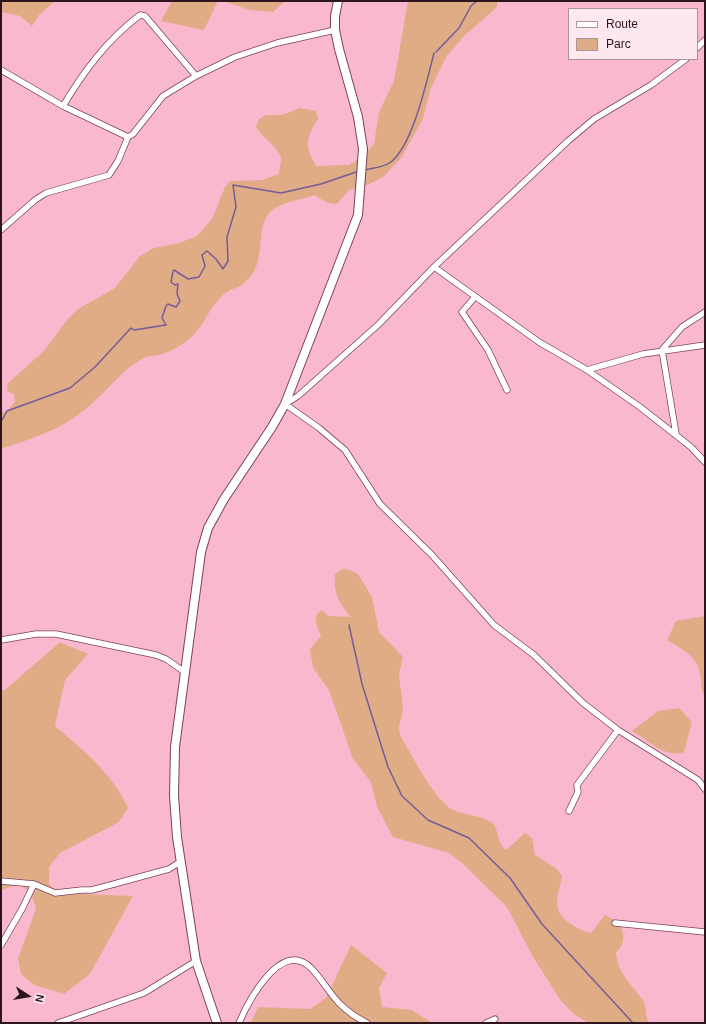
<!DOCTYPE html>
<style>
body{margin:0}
#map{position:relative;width:706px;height:1024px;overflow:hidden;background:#fab8cf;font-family:Arial,sans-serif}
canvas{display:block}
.frame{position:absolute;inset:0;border:2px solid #2c151e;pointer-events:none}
.legend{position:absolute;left:568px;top:8px;width:130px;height:52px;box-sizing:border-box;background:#fde8ef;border:1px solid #a9949b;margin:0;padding:5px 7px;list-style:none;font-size:12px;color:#2c151e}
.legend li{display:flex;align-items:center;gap:8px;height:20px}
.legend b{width:20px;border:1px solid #a9949b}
.north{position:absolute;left:8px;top:976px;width:40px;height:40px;-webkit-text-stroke:3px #fde8ef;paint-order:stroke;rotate:102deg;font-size:11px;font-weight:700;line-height:16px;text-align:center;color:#2c151e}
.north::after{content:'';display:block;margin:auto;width:14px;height:18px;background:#2c151e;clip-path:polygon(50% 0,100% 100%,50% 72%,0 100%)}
</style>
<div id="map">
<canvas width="706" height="1024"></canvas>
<div class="frame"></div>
<ul class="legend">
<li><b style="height:5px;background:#fff"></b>Route</li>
<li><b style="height:11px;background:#e0ac86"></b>Parc</li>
</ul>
<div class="north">N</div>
</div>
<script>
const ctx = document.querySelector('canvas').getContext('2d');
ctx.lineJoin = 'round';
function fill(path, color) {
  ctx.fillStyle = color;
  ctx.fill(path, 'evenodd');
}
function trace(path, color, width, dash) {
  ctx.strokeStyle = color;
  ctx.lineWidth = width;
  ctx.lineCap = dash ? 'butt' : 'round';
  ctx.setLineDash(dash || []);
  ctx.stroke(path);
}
const green = new Path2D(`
 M1 1H55L39 15 32 26 20 16 1 12Z
 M172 1H218L204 30 161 21Z
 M223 1H285L273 12 250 10Z
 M408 1H497V7L463 37 446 57 430 90 423 119 401 158 383 177 367 185 349 190 337 204 328 203 314 195C303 199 290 201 279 206 248 220 273 263 243 284 236 289 228 289 222 296 208 309 203 329 187 341 181 346 170 351 163 354 157 356 148 355 142 359 119 372 104 395 83 411 59 431 30 439 1 449V413L7 411 15 402 14 394 7 391 8 383 45 350 66 321 78 309 115 288 140 256 154 248 179 243 197 236 212 219 225 187 230 181 262 180 279 174C279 170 281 164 281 159 280 148 262 138 256 127L259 119 266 115H282L300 108 316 111 318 119C306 138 304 145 316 166L349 165 363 156 374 144 379 112 394 81Z
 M342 569 350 570 358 574 372 597 379 632 403 657 399 674 403 710 399 727 400 735C411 754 435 801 453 810 464 815 480 815 491 822 500 828 495 841 506 850L525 833 532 838 535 855 557 869 562 876C558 897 550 911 571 924 578 928 583 932 591 933L605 915 620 923C624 936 626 942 616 953 618 975 633 985 644 1002 647 1008 645 1017 649 1023H588L574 1014 561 1001 533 957 507 907 463 864 449 853 393 837 377 807 371 782 353 759 329 690 313 668 310 649 321 636C317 626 311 616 322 610L328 616 351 617C339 604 333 592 335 574Z
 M705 616V697C700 689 702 683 700 673 697 655 681 649 667 640L676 621Z
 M60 642 88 654 65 680 55 726C82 749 113 774 128 808L119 822 60 853 49 867V883L56 893 133 896 90 974 64 994 34 985 21 974 18 958 36 909 31 893 19 884 1 890V690H5Z
 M679 708 692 722 684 752C665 759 648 740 632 731L658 711Z
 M351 945 387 973 379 988 382 1007 412 1010 432 1023 251 1022 258 1007 310 1009 326 998Z`);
const stream = new Path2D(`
 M436 52 459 28 471 6 477 1
 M365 170C373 168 385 167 391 162 413 145 427 80 434 53
 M174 270 188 279 199 277 205 266 202 255 207 251 216 259 223 269 228 261 227 237 236 207 233 185 281 193 321 184 359 171
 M1 422 7 411 70 388 95 367 131 328 134 330 166 325 162 318 166 306 168 304 176 307 180 301 177 294 178 284 175 285 171 282 173 271
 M349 625 362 684 388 767 402 796 428 820 469 838 510 878 542 924 633 1023`);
const street = new Path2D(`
 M697 48 705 40
 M686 59 651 85 594 119 568 141 434 267 379 324 298 396 285 404 319 428 345 450 380 504 432 555 494 625 534 655 583 703 618 730 698 780 705 789
 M1 70 63 106 128 137 133 134 163 96 196 76 235 57 277 43 335 30
 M63 106C84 71 107 40 140 15L145 16 196 76
 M1 230 35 200 46 193 109 175 118 161 128 137
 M434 267 539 342 587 370 640 407 691 447 705 462
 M475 297 462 312 488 350 507 390
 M587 370 643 354 705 345
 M676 434 662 350 682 327 705 312
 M1 640 36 634H56L156 655 166 659 186 673
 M569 811 578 792 577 785 618 730
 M1 881 34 884 55 893 82 890H92L169 869 180 862
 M615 923 705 932
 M1 945 22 909 34 884
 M58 1023 144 993 196 961
 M239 1023C248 1002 281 938 311 968 322 979 329 993 340 1004 348 1012 357 1018 367 1023
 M486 1023 495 1019`);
const secondary = new Path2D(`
 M217 1023 196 961 177 837 174 796 175 747 201 552 208 528 224 499 272 427 285 404 358 215 363 149 358 117 339 49 335 30V16L338 1`);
fill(green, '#e0ac86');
trace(stream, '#755c99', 1.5);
trace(street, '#7b4358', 7);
trace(secondary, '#7b4358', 10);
trace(street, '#fff', 5.5);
trace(secondary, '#fff', 8);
</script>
